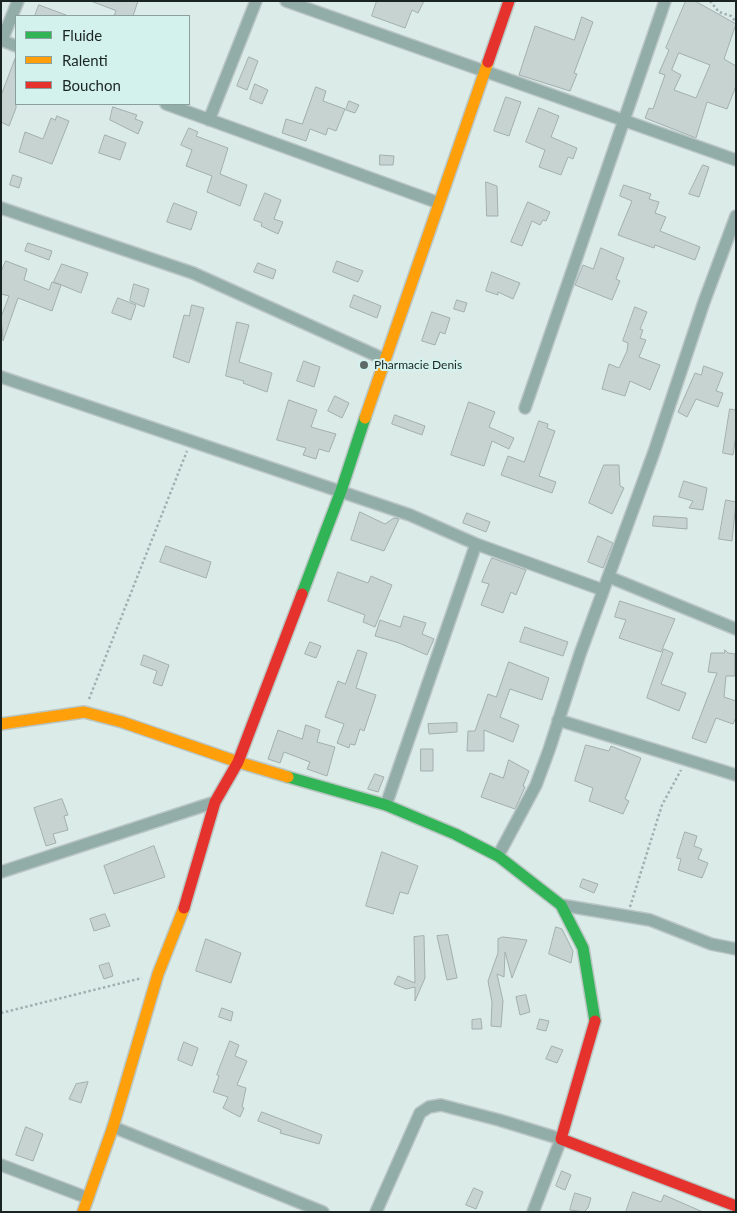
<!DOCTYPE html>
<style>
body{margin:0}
#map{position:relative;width:737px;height:1213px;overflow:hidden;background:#dbebe8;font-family:Lato,sans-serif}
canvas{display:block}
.frame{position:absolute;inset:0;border:2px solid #1a2523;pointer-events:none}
.legend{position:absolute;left:15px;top:15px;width:175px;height:90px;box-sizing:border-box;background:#d4f2ed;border:1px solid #8aa09c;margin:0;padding:6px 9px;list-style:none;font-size:15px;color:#1a2523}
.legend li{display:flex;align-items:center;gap:10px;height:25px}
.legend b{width:25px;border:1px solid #8aa09c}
</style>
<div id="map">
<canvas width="737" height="1213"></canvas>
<div class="frame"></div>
<ul class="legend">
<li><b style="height:6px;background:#30b455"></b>Fluide</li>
<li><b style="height:6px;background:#ff9f0a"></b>Ralenti</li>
<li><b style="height:6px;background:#e5322d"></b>Bouchon</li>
</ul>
</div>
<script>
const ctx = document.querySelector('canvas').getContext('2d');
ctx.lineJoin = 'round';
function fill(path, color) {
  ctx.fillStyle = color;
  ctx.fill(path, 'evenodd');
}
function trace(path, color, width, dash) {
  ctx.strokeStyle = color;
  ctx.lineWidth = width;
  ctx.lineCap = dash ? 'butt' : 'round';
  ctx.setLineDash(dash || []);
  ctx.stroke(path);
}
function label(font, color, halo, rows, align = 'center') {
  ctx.font = font + ' Lato,sans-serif';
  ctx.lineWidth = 4;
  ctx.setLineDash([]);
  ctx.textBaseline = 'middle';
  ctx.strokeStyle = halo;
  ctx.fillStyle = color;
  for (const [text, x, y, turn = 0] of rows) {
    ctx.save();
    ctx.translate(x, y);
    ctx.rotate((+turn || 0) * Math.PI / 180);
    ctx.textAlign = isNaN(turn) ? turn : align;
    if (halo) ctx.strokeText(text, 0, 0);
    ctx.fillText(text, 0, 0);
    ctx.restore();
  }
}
const building = new Path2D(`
 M91 1H138L133 16H114L116 11Z
 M377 1H424L418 13 412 10 405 28 372 16Z
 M686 1H695L736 24 724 59 736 66V86L727 109 707 102 696 138 645 118 649 108 653 109 665 75 659 73 669 50 666 48ZM679 53 710 65 696 98 674 90 681 75 672 70Z
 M39 5 66 15V16H35Z
 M582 17 593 22 574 73 577 74 570 91 519 75 535 26 574 40Z
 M249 57 258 61 247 90 237 86Z
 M15 59 16 108 9 126 1 122V96Z
 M255 84 268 90 262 104 250 99Z
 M316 87 326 91 323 101 345 109 336 131 328 128 326 135 310 129 306 141 282 133 286 119 302 124Z
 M506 97 521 102 509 136 494 131Z
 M349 101 359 105 355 113 346 110Z
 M113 107 137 115 135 119 143 122 138 134 110 120Z
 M539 108 559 116 551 137 577 148 573 159 568 157 561 175 539 167 545 150 526 142Z
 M57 116 69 121 52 164 19 152 25 132 43 139 51 118 55 120Z
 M189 128 198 132 196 136 228 148 220 174 247 185 240 206 207 192 212 176 186 166 192 150 181 145Z
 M105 135 126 143 120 160 99 153Z
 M380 155 394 156 393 165H380Z
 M703 165 709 167 699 197 689 194Z
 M13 175 22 178 19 188 10 185Z
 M486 182 497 186 498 216H487Z
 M624 185 651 194 649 199 659 202 655 213 666 217 660 231 700 247 695 260 655 245 654 248 618 235 632 201 620 196Z
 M265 193 281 200 274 219 283 222 278 234 261 226 262 223 254 220Z
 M528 202 550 212 546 221 543 220 540 225 532 221 522 246 511 242Z
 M174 203 197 212 191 230 167 222Z
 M28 243 52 251 49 260 25 251Z
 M601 248 624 258 616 279 620 281 612 300 575 285 583 265 593 269Z
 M6 261 27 269 24 280 49 290 52 282 61 285 52 311 18 298 3 341 1 317 9 296 1 294V272Z
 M337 261 363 271 358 282 333 272Z
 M258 263 276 270 273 279 254 272Z
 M62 264 88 273 81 293 54 282Z
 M492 272 520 283 513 299 498 292V295L486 291Z
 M134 284 149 289 144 307 130 301Z
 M354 295 381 306 377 318 350 307Z
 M118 298 136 305 131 320 112 313Z
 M457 300 467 303 464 312 454 309Z
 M192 305 204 308 189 363 173 357 184 315 189 316Z
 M635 307 647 312 640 329 643 330 640 338 646 340 639 357 660 365 650 390 630 381 625 396 602 389 609 364 619 368 627 351 628 343 623 341Z
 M432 312 450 318 445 334 440 332 435 345 422 341Z
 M237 322 249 325 239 362 272 373 267 392 243 383 244 381 226 376Z
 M304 361 320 367 314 387 297 381Z
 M704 366 723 373 716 391 723 393 718 407 696 399 687 417 678 412 695 373 701 375Z
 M335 396 349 403 342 418 328 411Z
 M289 400 317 410 311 427 336 434 329 452 319 449 316 459 303 455 306 448 277 440Z
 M469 402 495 412 489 427 514 438 509 449 492 441 484 466 451 455Z
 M730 409 736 410V435L733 455 723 453Z
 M395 415 425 426 422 435 392 424Z
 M539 421 548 424 547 428 555 431 539 476 556 482 552 493 501 475 508 456 524 462Z
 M604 465H619L620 486 624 488 612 514 589 503Z
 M684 481 707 488 703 510 689 508 693 501 679 497Z
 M726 500 736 502 732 541 719 539Z
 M360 512 385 524 394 518 399 519 384 551 351 540Z
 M467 513 490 522 486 532 463 523Z
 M654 516 687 518V529L653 526Z
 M598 536 613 543 603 568 588 562Z
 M166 546 211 562 206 578 160 562Z
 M492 558 526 570 516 595 511 592 503 613 481 605 489 584 482 582Z
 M338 572 368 583 371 576 392 585 375 627 363 622 365 615 328 601Z
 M620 601 675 619 661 652 619 638 626 620 615 617Z
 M404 616 426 623 422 634 434 639 427 655 399 643 375 636 380 620 400 627Z
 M525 627 568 642 563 656 520 642Z
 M310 642 321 646 316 658 305 654Z
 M664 649 673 653 661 684 686 693 679 711 647 698Z
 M358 650 367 653 356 688 376 695 364 731 360 729 355 745 350 744 349 748 337 743 344 724 325 717 338 681 345 684Z
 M725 650 728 653 735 654V676H726L724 697 736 701V717L733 724 716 718 706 743 692 738 717 673 708 672 711 653H724Z
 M144 655 169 665 162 686 153 683 157 671 141 665Z
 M509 662 549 678 542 700 510 689 500 717 519 725 513 742 484 730V751H467L468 731H475L488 694 496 697Z
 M457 723V732L429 734 428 724Z
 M306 725 320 730 317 742 335 747 327 776 307 769 310 762 284 752 280 763 268 759 278 730 302 739Z
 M586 745 609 751 611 746 641 758 625 799 629 801 623 814 589 801 593 788 575 781Z
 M421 749H433V771H421Z
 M509 760 529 771 523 786 525 787 515 809 481 797 490 773 503 778Z
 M375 774 384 777 378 792 368 789Z
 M62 799 68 815 64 816 68 830 53 834 56 843 46 846 34 808Z
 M685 832 697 836 694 846 702 849 698 859 708 863 702 878 678 870 681 859 677 858Z
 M154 846 165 877 114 894 104 866Z
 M382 852 418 866 408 894 400 892 393 914 366 906Z
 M583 879 598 884 594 893 580 887Z
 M105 914 110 926 94 931 90 919Z
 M556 927 562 929 573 951 571 963 549 954Z
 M448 935 457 978 447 980 437 936Z
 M424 936 425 978 415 1001V987L406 989 394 984 398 976 415 983 414 937Z
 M503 937 527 940 512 978 505 952 504 977 497 974 503 1001 501 1027 491 1026 492 1002 488 981 498 953V939Z
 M206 939 241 953 231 983 196 971Z
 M109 963 113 976 104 979 99 966Z
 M526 995 530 1012 520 1015 516 997Z
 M222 1008 233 1012 231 1021 219 1017Z
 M481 1019 482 1029H472V1020Z
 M540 1019 549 1021 546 1031 537 1029Z
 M230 1041 239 1045 235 1056 247 1061 237 1085 246 1088 242 1107 244 1108 240 1117 223 1108 228 1097 213 1092 219 1076 217 1075Z
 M184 1042 198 1048 192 1066 178 1060Z
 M552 1046 563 1050 557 1063 546 1059Z
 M88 1082 81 1103 69 1099 76 1084Z
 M262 1112 322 1135 319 1144 280 1133 281 1130 258 1121Z
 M26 1127 43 1134 33 1161 16 1155Z
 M562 1171 571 1175 565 1190 556 1186Z
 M474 1188 483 1192 476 1209 466 1205Z
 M633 1192 661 1202 664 1195 703 1212H626Z
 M575 1193 591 1198 588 1208 584 1212 570 1210Z`);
const path = new Path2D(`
 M710 1 719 12 731 16 736 22
 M89 699 187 451
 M630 907 662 805 681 770
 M1 1013 142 978`);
const street = new Path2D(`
 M286 1 736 160
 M1 40 16 46
 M2 40 18 1
 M166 104 439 203
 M209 120 256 1
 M1 208 193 273 384 359
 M1 377 410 515 476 544 603 590
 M525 408 665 1
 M609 577 736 629
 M558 720 736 775
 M386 805 476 544
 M498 856 536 785 549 750 580 654 654 452 704 302 736 216
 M1 872 215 802
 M561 905 650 920 711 944 736 949
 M113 1127 323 1212
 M1 1165 88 1198
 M376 1212 420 1113 429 1107 441 1105 499 1120 561 1139 533 1212`);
const fast = new Path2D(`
 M302 594 341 491 365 418
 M288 777 386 805 455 834 498 856 561 905 583 948 595 1021`);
const slow = new Path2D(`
 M365 418 488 62
 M1 724 84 712 122 722 238 762 288 777
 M83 1212 113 1127 158 974 184 908`);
const jam = new Path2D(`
 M488 62 509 1
 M184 908 215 802 238 762 302 594
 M595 1021 561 1139 736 1206`);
const markers = [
 [364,365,5,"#5e6a68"]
];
const poiNames = [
 ["Pharmacie Denis",374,365]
];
fill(building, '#c6d3d1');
trace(building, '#a2afad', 1);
trace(street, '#bac6c4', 14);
trace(fast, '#bac6c4', 14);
trace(slow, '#bac6c4', 14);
trace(jam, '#bac6c4', 14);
trace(path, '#a0b2b0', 2.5, [2.5, 2.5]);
trace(street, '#92aca8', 11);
trace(fast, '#30b455', 11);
trace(slow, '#ff9f0a', 11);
trace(jam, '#e5322d', 11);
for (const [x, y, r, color] of markers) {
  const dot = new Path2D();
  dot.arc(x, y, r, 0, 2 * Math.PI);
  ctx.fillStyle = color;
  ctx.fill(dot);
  trace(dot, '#d4f2ed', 2);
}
label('12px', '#1a2523', '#d4f2ed', poiNames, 'left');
</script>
